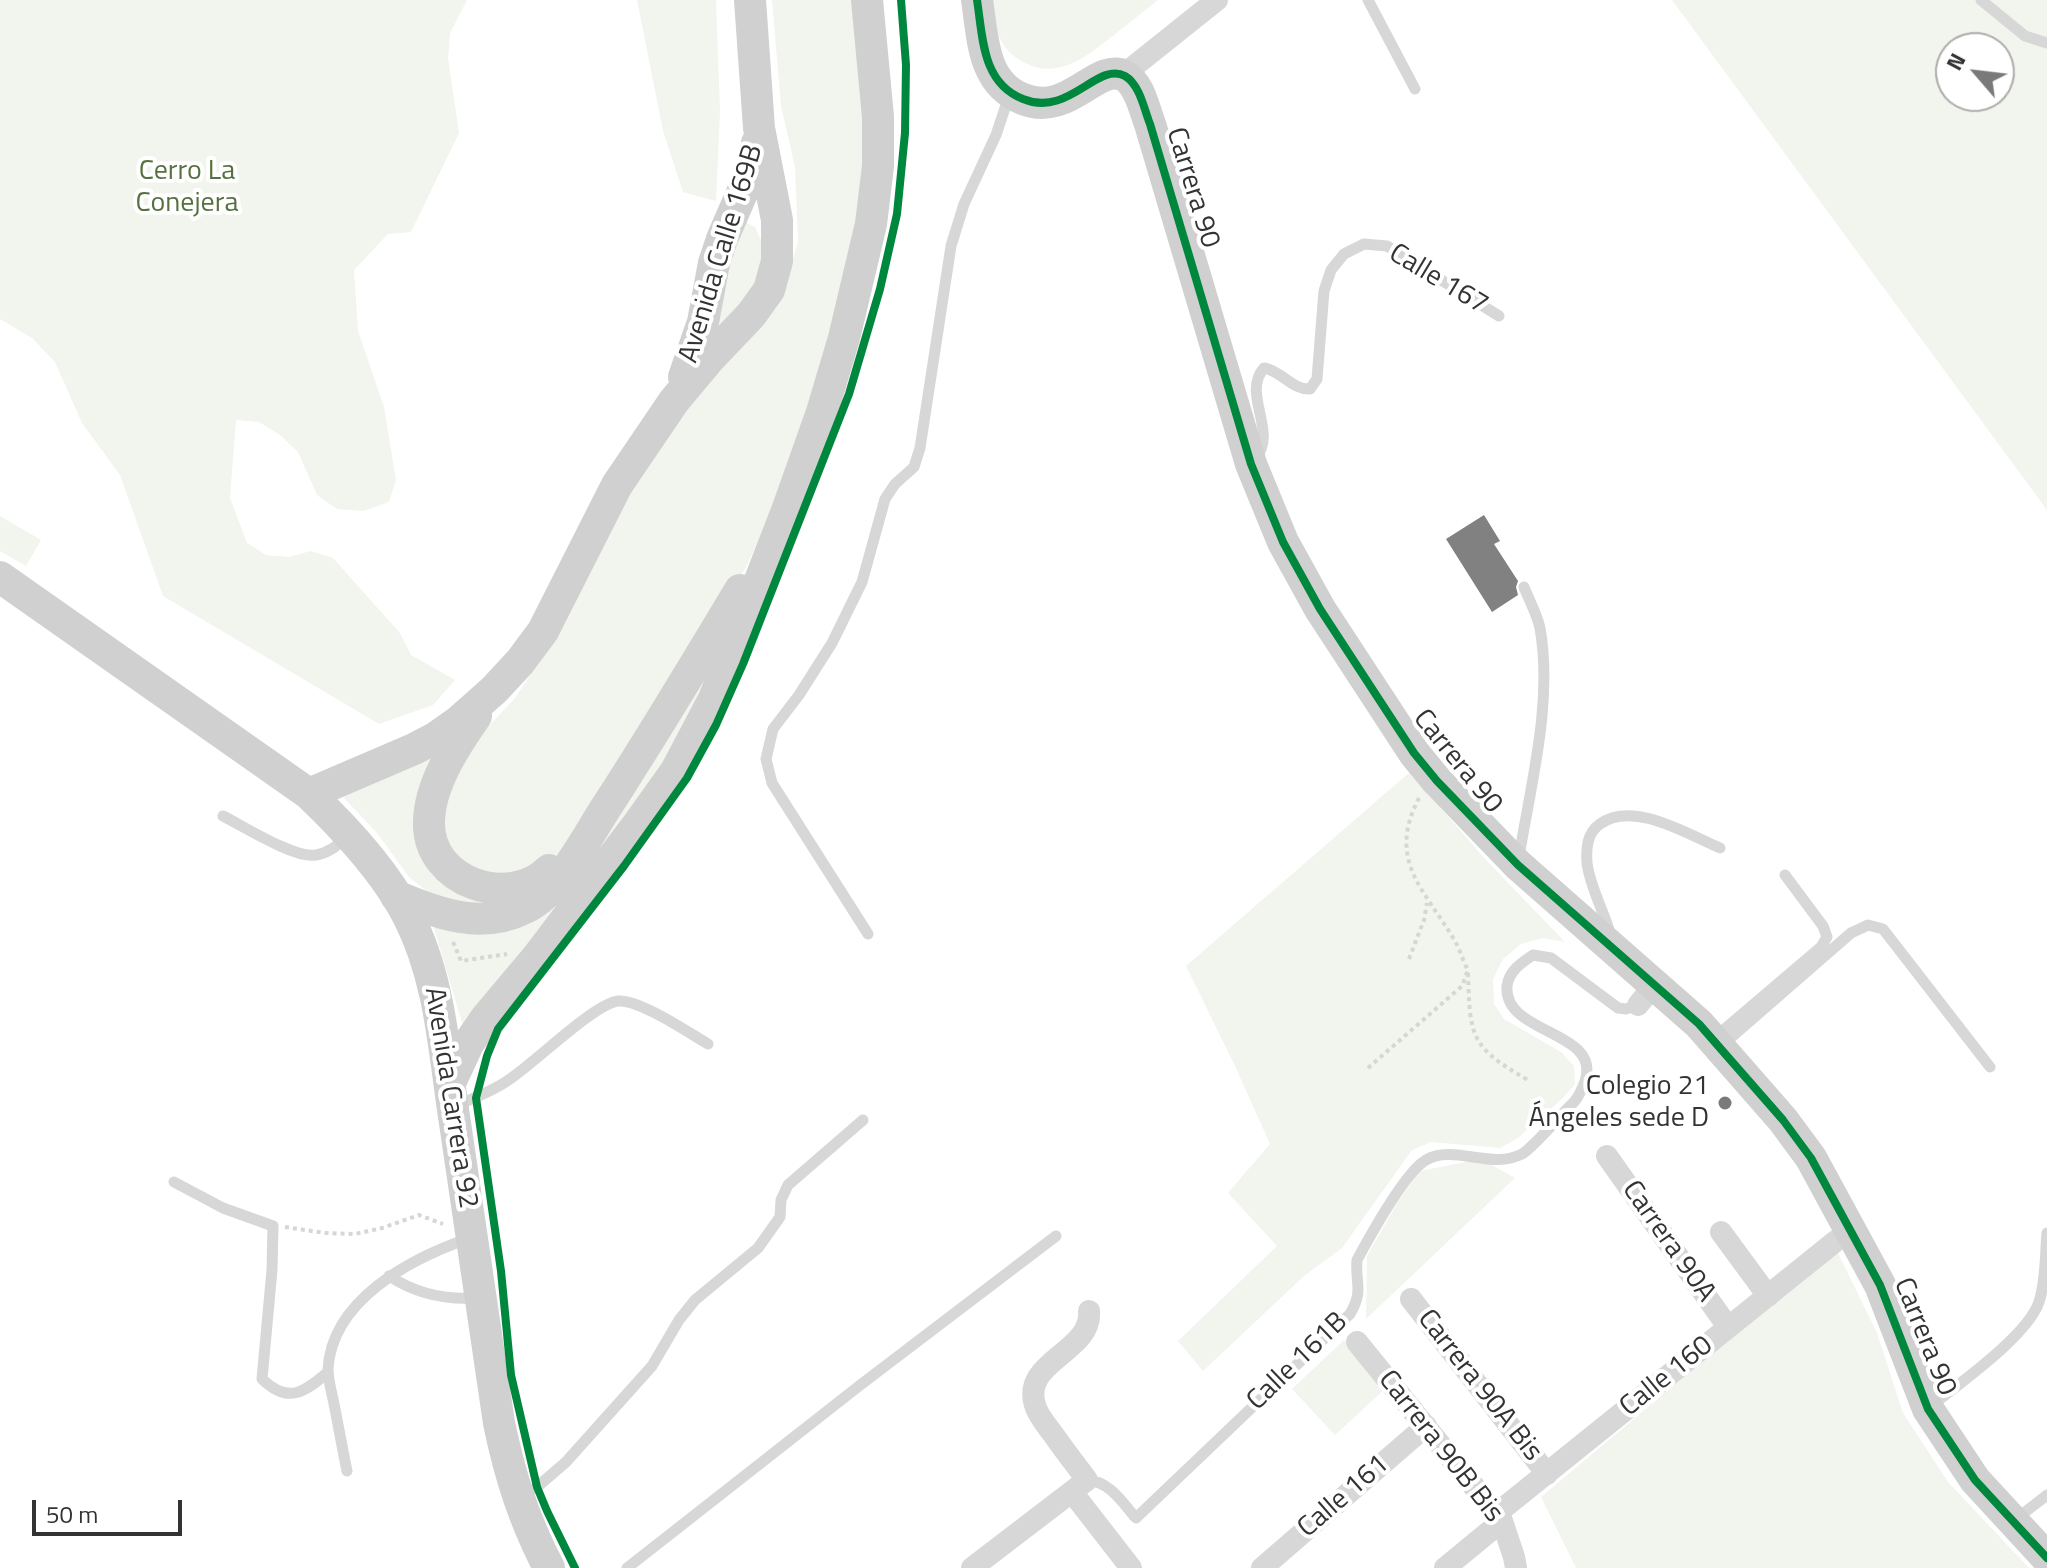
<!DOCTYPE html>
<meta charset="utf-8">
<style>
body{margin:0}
#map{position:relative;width:2047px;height:1568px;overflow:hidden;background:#fff;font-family:"Titillium Web",sans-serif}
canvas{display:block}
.north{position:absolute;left:1935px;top:32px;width:80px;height:80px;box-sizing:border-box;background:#fff;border:2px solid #adadad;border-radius:50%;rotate:298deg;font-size:22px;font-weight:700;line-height:32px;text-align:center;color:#333}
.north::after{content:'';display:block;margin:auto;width:28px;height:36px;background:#7a7a7a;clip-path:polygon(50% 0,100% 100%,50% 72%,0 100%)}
.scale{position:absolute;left:32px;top:1500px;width:150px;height:36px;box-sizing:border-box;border:4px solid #333;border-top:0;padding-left:10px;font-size:24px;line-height:28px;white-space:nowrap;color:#333;-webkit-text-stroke:6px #fff;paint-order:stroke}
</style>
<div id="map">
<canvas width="2047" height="1568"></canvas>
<div class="north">N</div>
<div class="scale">50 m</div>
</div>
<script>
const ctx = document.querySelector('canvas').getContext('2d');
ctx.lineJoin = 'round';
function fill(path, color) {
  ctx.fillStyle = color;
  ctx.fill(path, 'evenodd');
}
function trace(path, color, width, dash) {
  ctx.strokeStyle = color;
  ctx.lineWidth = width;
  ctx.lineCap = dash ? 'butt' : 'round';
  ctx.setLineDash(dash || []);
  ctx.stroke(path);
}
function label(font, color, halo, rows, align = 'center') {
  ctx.font = font + ' "Titillium Web",sans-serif';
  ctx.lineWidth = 8;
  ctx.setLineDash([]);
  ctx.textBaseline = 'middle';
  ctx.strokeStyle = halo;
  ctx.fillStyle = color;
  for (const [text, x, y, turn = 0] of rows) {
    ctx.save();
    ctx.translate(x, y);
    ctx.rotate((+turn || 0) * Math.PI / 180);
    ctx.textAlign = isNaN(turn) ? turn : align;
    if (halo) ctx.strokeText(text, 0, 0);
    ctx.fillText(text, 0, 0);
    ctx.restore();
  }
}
const green = new Path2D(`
 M0 0H467L450 33 448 58 459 133 411 232 388 234 354 270 358 331 384 407 396 480 389 502 363 511 337 509 317 495 298 452 280 435 259 422 236 420 230 498 247 543 266 555 289 557 311 551 333 558 400 633 411 655 455 680 433 705 379 724 163 596 120 475 82 423 55 362 32 338 0 319Z
 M637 0H716L720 111 716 201 683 192 663 131Z
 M772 0H863V239L786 484 746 567 605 792 579 830 557 855 534 876H472L441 832 455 771 474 742 515 698 566 622 613 513 675 419 783 296 798 241 795 167 781 106Z
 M991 0H1158C1143 12 1129 23 1114 35 1087 56 1059 80 1025 63 997 49 995 27 991 0Z
 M1672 0H2047V510ZM1951 48H1999V96H1951Z
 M747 223 755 227 762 242 760 289 716 330 738 226Z
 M0 516 41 540 26 566 0 551Z
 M730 629 661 773 468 1043 433 925 464 934 501 928 587 859 645 777Z
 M448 740 424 781 456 892 486 904 487 912 437 899 409 877 377 833 343 797 392 773Z
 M1410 772 1485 859 1565 942 1543 938 1521 944 1503 959 1493 979 1494 1004 1504 1019 1561 1052 1574 1066 1575 1084 1564 1097 1518 1138 1500 1148 1431 1142 1412 1150 1342 1248 1304 1276 1203 1371 1178 1341 1277 1246 1228 1193 1270 1144 1235 1066 1186 966Z
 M1481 1159 1515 1178 1366 1319 1367 1256 1399 1200 1420 1171Z
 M1836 1249 1877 1333 1903 1413 1948 1482 2029 1568H1576L1541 1497Z
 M1344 1340 1387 1387 1335 1435 1292 1389Z`);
const building = new Path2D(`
 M1484 515 1500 541 1494 544 1518 581 1516 587 1518 595 1492 612 1446 539Z`);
const path = new Path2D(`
 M453 942 461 961 507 954
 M1409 959 1424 920 1427 903
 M1468 973C1470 1037 1470 1047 1528 1080
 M1368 1068 1462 986 1468 970C1463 961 1460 950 1455 941 1425 890 1386 861 1419 798
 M285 1227 325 1233 355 1234 382 1228 419 1215 443 1224`);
const lane = new Path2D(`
 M1368 0 1415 89
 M1981 0 2025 36 2047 43
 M1255 459C1279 432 1241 394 1264 368 1282 371 1292 390 1310 389L1317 379 1324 291 1331 270 1344 254 1364 244 1387 246 1499 316
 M223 816C243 826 295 859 316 855 329 853 339 844 349 836
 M1519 857C1531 783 1553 702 1540 628 1537 614 1529 600 1524 587
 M1610 933C1603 909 1590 887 1587 863 1586 848 1587 833 1600 824 1633 800 1687 834 1720 848
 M868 934 772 783 766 759 773 729 799 695 832 643 862 582 885 499 895 484 914 467 920 448 951 246 964 204 996 135 1010 93
 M1713 1039 1821 947 1827 937 1823 926 1785 875
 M1720 1047 1851 933 1868 925 1883 929 1990 1067
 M457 1105C474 1098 491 1092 507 1081 534 1064 592 1005 618 1001 639 999 689 1033 708 1044
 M174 1182 223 1208 273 1226 272 1270 262 1379C288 1404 304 1393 328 1372
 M389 1276C415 1293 445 1300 476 1298
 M1931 1406C1960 1383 2028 1335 2039 1302 2046 1280 2045 1255 2047 1233
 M347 1471C342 1447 338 1423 333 1399 331 1390 328 1379 328 1369 332 1300 410 1259 467 1239
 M1087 1480C1109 1481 1122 1502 1136 1518L1350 1314C1364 1290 1355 1284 1357 1260 1370 1236 1405 1172 1426 1160 1453 1144 1492 1170 1522 1154 1535 1146 1561 1114 1574 1102 1580 1095 1582 1089 1585 1081 1602 1030 1503 1035 1507 986 1509 971 1521 963 1533 955L1551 958 1618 1008 1626 1009 1638 1005
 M522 1495 537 1487 566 1462 652 1366 679 1320 695 1300 758 1248 780 1217 781 1200 788 1185 863 1120
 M2016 1519 2047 1495
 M627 1568 859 1386 1056 1236`);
const street = new Path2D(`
 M1123 75 1217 0
 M1638 1005 1654 985
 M1607 1156 1728 1327
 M1721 1232 1768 1296
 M1411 1299 1547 1474
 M1357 1342 1502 1521 1514 1557 1516 1568
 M1072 1492 1131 1568
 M1496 1514 1837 1240
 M972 1568 1087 1480C1076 1465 1064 1450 1053 1434 1047 1426 1040 1418 1036 1408 1018 1361 1093 1353 1089 1311
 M1262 1568 1426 1426
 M1445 1568 1502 1521`);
const secondary = new Path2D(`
 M977 0C983 38 982 83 1023 99 1069 118 1097 61 1125 76 1140 85 1144 109 1150 124L1251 464 1283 542 1320 609 1414 753 1437 781 1518 865 1699 1024 1783 1120 1811 1158 1880 1285 1928 1409 1975 1480 2047 1558
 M684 377 703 322 714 263 722 239 752 170 757 143
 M0 577 309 794C344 827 386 873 408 916 441 980 444 1053 455 1123 469 1223 484 1323 499 1423 510 1476 524 1520 549 1568
 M476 716C455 746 429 785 429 823 428 882 509 910 549 870
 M309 794 414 749 435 738 459 721 494 690 520 662 543 631 617 485 674 401 710 358 751 315 769 290 777 261V220L759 128 750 0
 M396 896C438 914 482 930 525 908 560 891 585 840 605 809 652 737 696 663 740 590
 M450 1083 468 1044 486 1018 539 955 636 827 676 771 714 699 788 508 822 412 844 338 871 224 878 166V117L867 0`);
const cycleway = new Path2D(`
 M977 0C983 38 982 83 1023 99 1069 118 1097 61 1125 76 1140 85 1144 109 1150 124L1251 464 1283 542 1320 609 1414 753 1437 781 1518 865 1699 1024 1783 1120 1811 1158 1880 1285 1928 1409 1975 1480 2047 1558
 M575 1568 547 1511 537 1487 511 1375 501 1271 476 1098 487 1056 498 1029 624 866 687 778 716 725 743 664 849 394 880 289 897 214 905 133 906 65 901 0`);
const markers = [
 [1725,1103,8,"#7a7a7a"]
];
const parkNames = [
 ["Cerro La",187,172],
 ["Conejera",187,204]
];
const streetNames = [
 ["Carrera 90",1192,188,73],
 ["Avenida Calle 169B",722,254,-73],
 ["Calle 167",1438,280,31],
 ["Carrera 90",1457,762,51],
 ["Avenida Carrera 92",450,1098,81],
 ["Carrera 90A",1668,1242,55],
 ["Carrera 90",1924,1337,68],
 ["Calle 161B",1298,1362,-44],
 ["Calle 160",1667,1377,-39],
 ["Carrera 90A Bis",1479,1386,52],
 ["Carrera 90B Bis",1440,1447,52],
 ["Calle 161",1344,1497,-41]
];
const poiNames = [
 ["Colegio 21",1709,1087],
 ["Ángeles sede D",1709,1119]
];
fill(green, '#f1f5ed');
fill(building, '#818181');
trace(path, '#d6d6d6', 4, [4, 4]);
trace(lane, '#d7d7d7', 11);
trace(street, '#d7d7d7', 22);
trace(secondary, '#d0d0d0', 32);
trace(cycleway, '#00873e', 8);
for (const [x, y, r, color] of markers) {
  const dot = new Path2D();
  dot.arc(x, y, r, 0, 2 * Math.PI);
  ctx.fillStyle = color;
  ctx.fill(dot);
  trace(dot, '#fff', 3);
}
label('28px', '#56703f', '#fff', parkNames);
label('28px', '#333', '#fff', streetNames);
label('28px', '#333', '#fff', poiNames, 'right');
</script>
